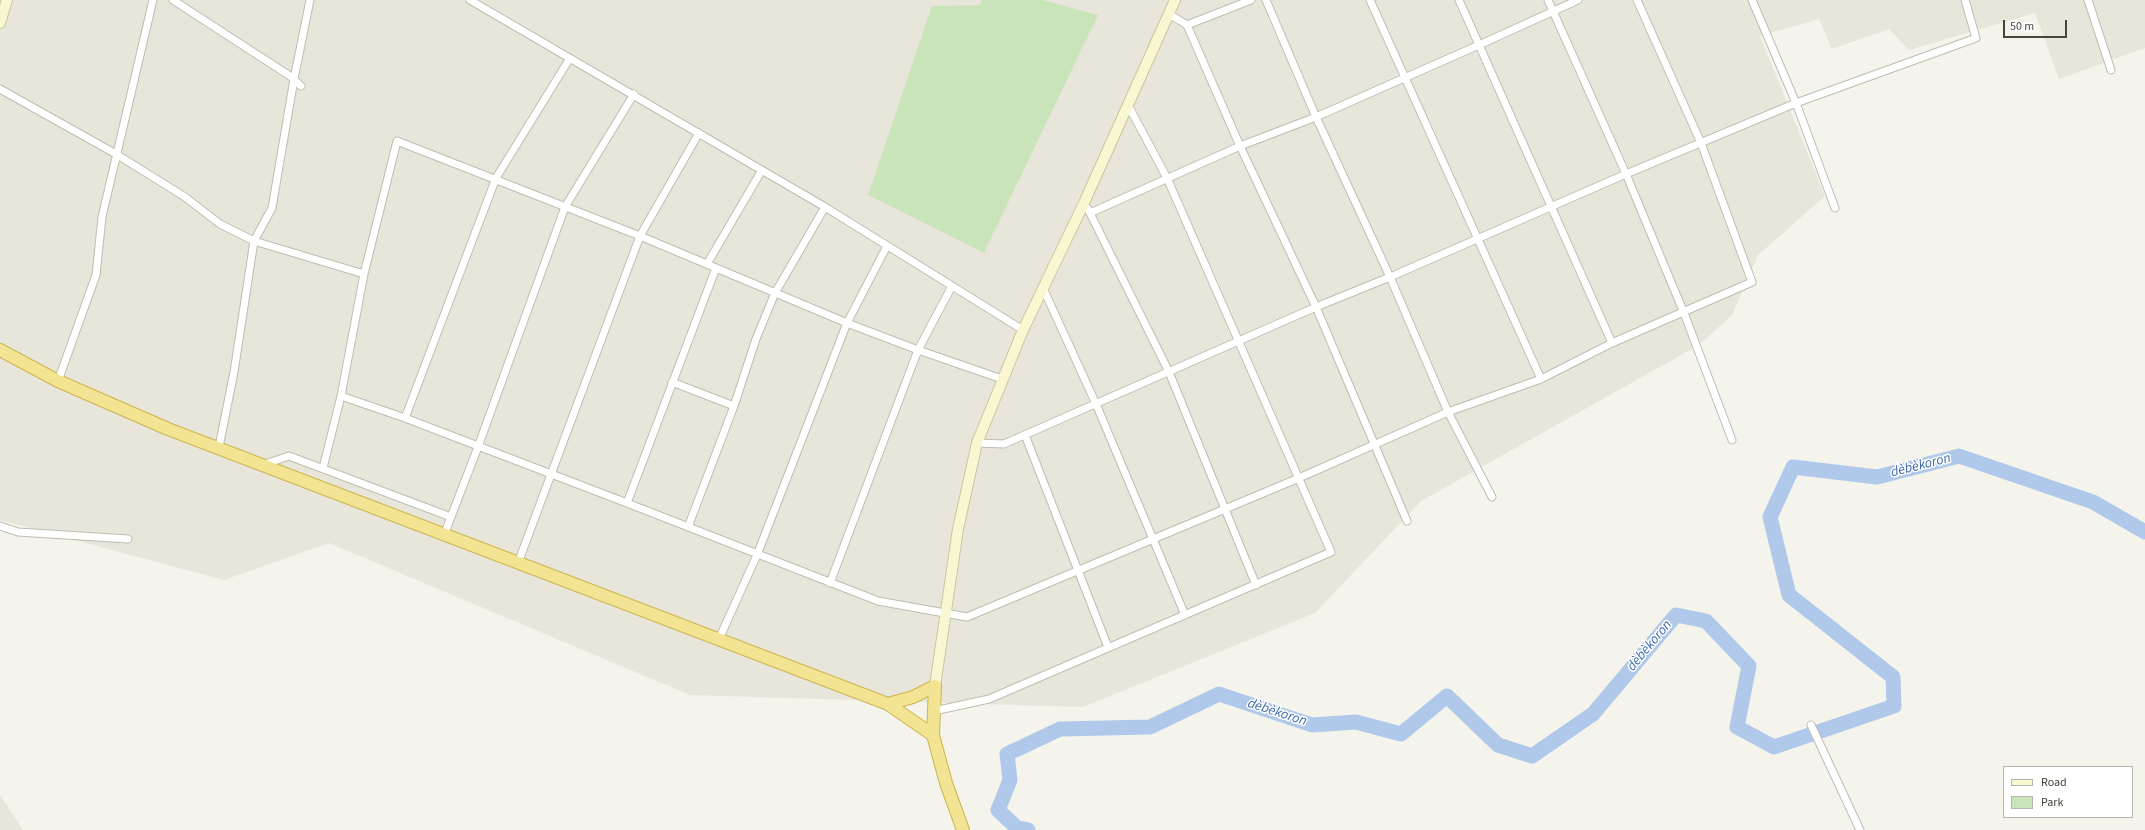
<!DOCTYPE html>
<meta charset="utf-8">
<style>
body{margin:0}
#map{position:relative;width:2145px;height:830px;overflow:hidden;background:#f4f3ec;font-family:"Source Sans 3",sans-serif}
canvas{display:block}
.legend{position:absolute;left:2003px;top:766px;width:130px;height:52px;box-sizing:border-box;background:#fff;border:1px solid #b6b5b1;margin:0;padding:5px 7px;list-style:none;font-size:12px;color:#48453b}
.legend li{display:flex;align-items:center;gap:8px;height:20px}
.legend b{width:20px;border:1px solid #b6b5b1}
.scale{position:absolute;left:2003px;top:20px;width:64px;height:18px;box-sizing:border-box;border:2px solid #48453b;border-top:0;padding-left:5px;font-size:12px;line-height:14px;white-space:nowrap;color:#48453b;-webkit-text-stroke:3px #fff;paint-order:stroke}
</style>
<div id="map">
<canvas width="2145" height="830"></canvas>
<ul class="legend">
<li><b style="height:5px;background:#f9f7d2"></b>Road</li>
<li><b style="height:11px;background:#cae4ba"></b>Park</li>
</ul>
<div class="scale">50 m</div>
</div>
<script>
const ctx = document.querySelector('canvas').getContext('2d');
ctx.lineJoin = 'round';
function fill(path, color) {
  ctx.fillStyle = color;
  ctx.fill(path, 'evenodd');
}
function trace(path, color, width, dash) {
  ctx.strokeStyle = color;
  ctx.lineWidth = width;
  ctx.lineCap = dash ? 'butt' : 'round';
  ctx.setLineDash(dash || []);
  ctx.stroke(path);
}
function label(font, color, halo, rows, align = 'center') {
  ctx.font = font + ' "Source Sans 3",sans-serif';
  ctx.lineWidth = 3;
  ctx.setLineDash([]);
  ctx.textBaseline = 'middle';
  ctx.strokeStyle = halo;
  ctx.fillStyle = color;
  for (const [text, x, y, turn = 0] of rows) {
    ctx.save();
    ctx.translate(x, y);
    ctx.rotate((+turn || 0) * Math.PI / 180);
    ctx.textAlign = isNaN(turn) ? turn : align;
    if (halo) ctx.strokeText(text, 0, 0);
    ctx.fillText(text, 0, 0);
    ctx.restore();
  }
}
const residential = new Path2D(`
 M0 0H2145V48L2059 79 2035 13 1909 50 1889 29 1832 49 1819 19 1760 36 1825 196 1758 255 1732 315 1699 345 1421 501 1315 613 1083 707 690 695 329 543 224 580 0 520Z
 M0 795 23 830H0Z`);
const green = new Path2D(`
 M982 0H1043L1098 15 984 253 868 195 932 6 980 5Z`);
const river = new Path2D(`
 M1028 830 1017 828 998 810 1010 780 1007 754 1060 729 1150 727 1219 694 1312 725 1356 722 1401 734 1447 696 1498 745 1532 756 1593 714 1676 615 1706 621 1749 666 1737 727 1774 747 1894 706 1893 677 1789 595 1770 517 1793 467 1877 477 1959 456 2093 502 2145 532`);
const minor = new Path2D(`
 M173 0 290 76 301 86
 M470 0 825 207 1023 330
 M1266 0 1316 117 1390 277 1448 412 1492 497
 M1370 0 1541 379
 M1459 0 1612 343
 M1548 0 1626 174 1684 313 1732 440
 M1752 0 1796 103 1835 208
 M2088 0 2111 70
 M1169 14 1187 25 1240 146 1316 307 1407 521
 M1187 25 1251 0
 M0 89 116 154 185 197 220 224 254 241 364 274
 M1088 209 1169 372 1256 585
 M1090 213 1240 146 1316 117 1479 45 1578 0
 M707 264 762 170
 M1043 288 1096 404 1185 615
 M58 381 96 275 102 217 153 0
 M672 382 734 406
 M341 396 405 418 627 503 878 601 967 617 1299 478 1448 412 1541 379 1612 343 1752 282 1701 143 1637 0
 M405 418 496 178 570 58
 M1025 435 1108 647
 M977 443 1004 444 1316 307 1390 277 1626 174 1796 103 1976 38 1965 0
 M219 447 234 372 254 241 272 208 294 79 310 0
 M262 465 289 456 451 517
 M323 468 341 396 364 274 397 141 640 236 847 323 918 350 1002 379
 M627 503 716 268
 M0 526 18 532 128 539
 M688 527 734 406 756 339 775 293 825 207
 M444 535 478 447 565 207 634 94
 M518 563 640 236 699 133
 M830 583 918 350 952 286
 M719 639 757 555 847 323 887 246
 M934 711 989 699 1331 552 1167 178 1128 105
 M1811 725 1860 830`);
const secondary = new Path2D(`
 M0 23 7 0
 M935 686 958 529 977 443 1023 330 1084 203 1175 0`);
const trunk = new Path2D(`
 M0 350 58 381 168 429 888 704 933 735
 M935 686 933 735 946 783 963 830
 M888 704 913 697 935 686`);
const waterNames = [
 ["dèbèkoron",1921,466,-14],
 ["dèbèkoron",1650,646,-50],
 ["dèbèkoron",1277,713,18]
];
fill(residential, '#e8e6db');
fill(green, '#cae4ba');
trace(river, '#b0c8ea', 15);
trace(minor, '#bfbdb0', 9);
trace(secondary, '#c9c59d', 12);
trace(trunk, '#cdb54e', 14);
trace(minor, '#fff', 7);
trace(secondary, '#f9f7d2', 10);
trace(trunk, '#f2e492', 12);
label('italic 14px', '#3e69a9', '#fff', waterNames);
</script>
